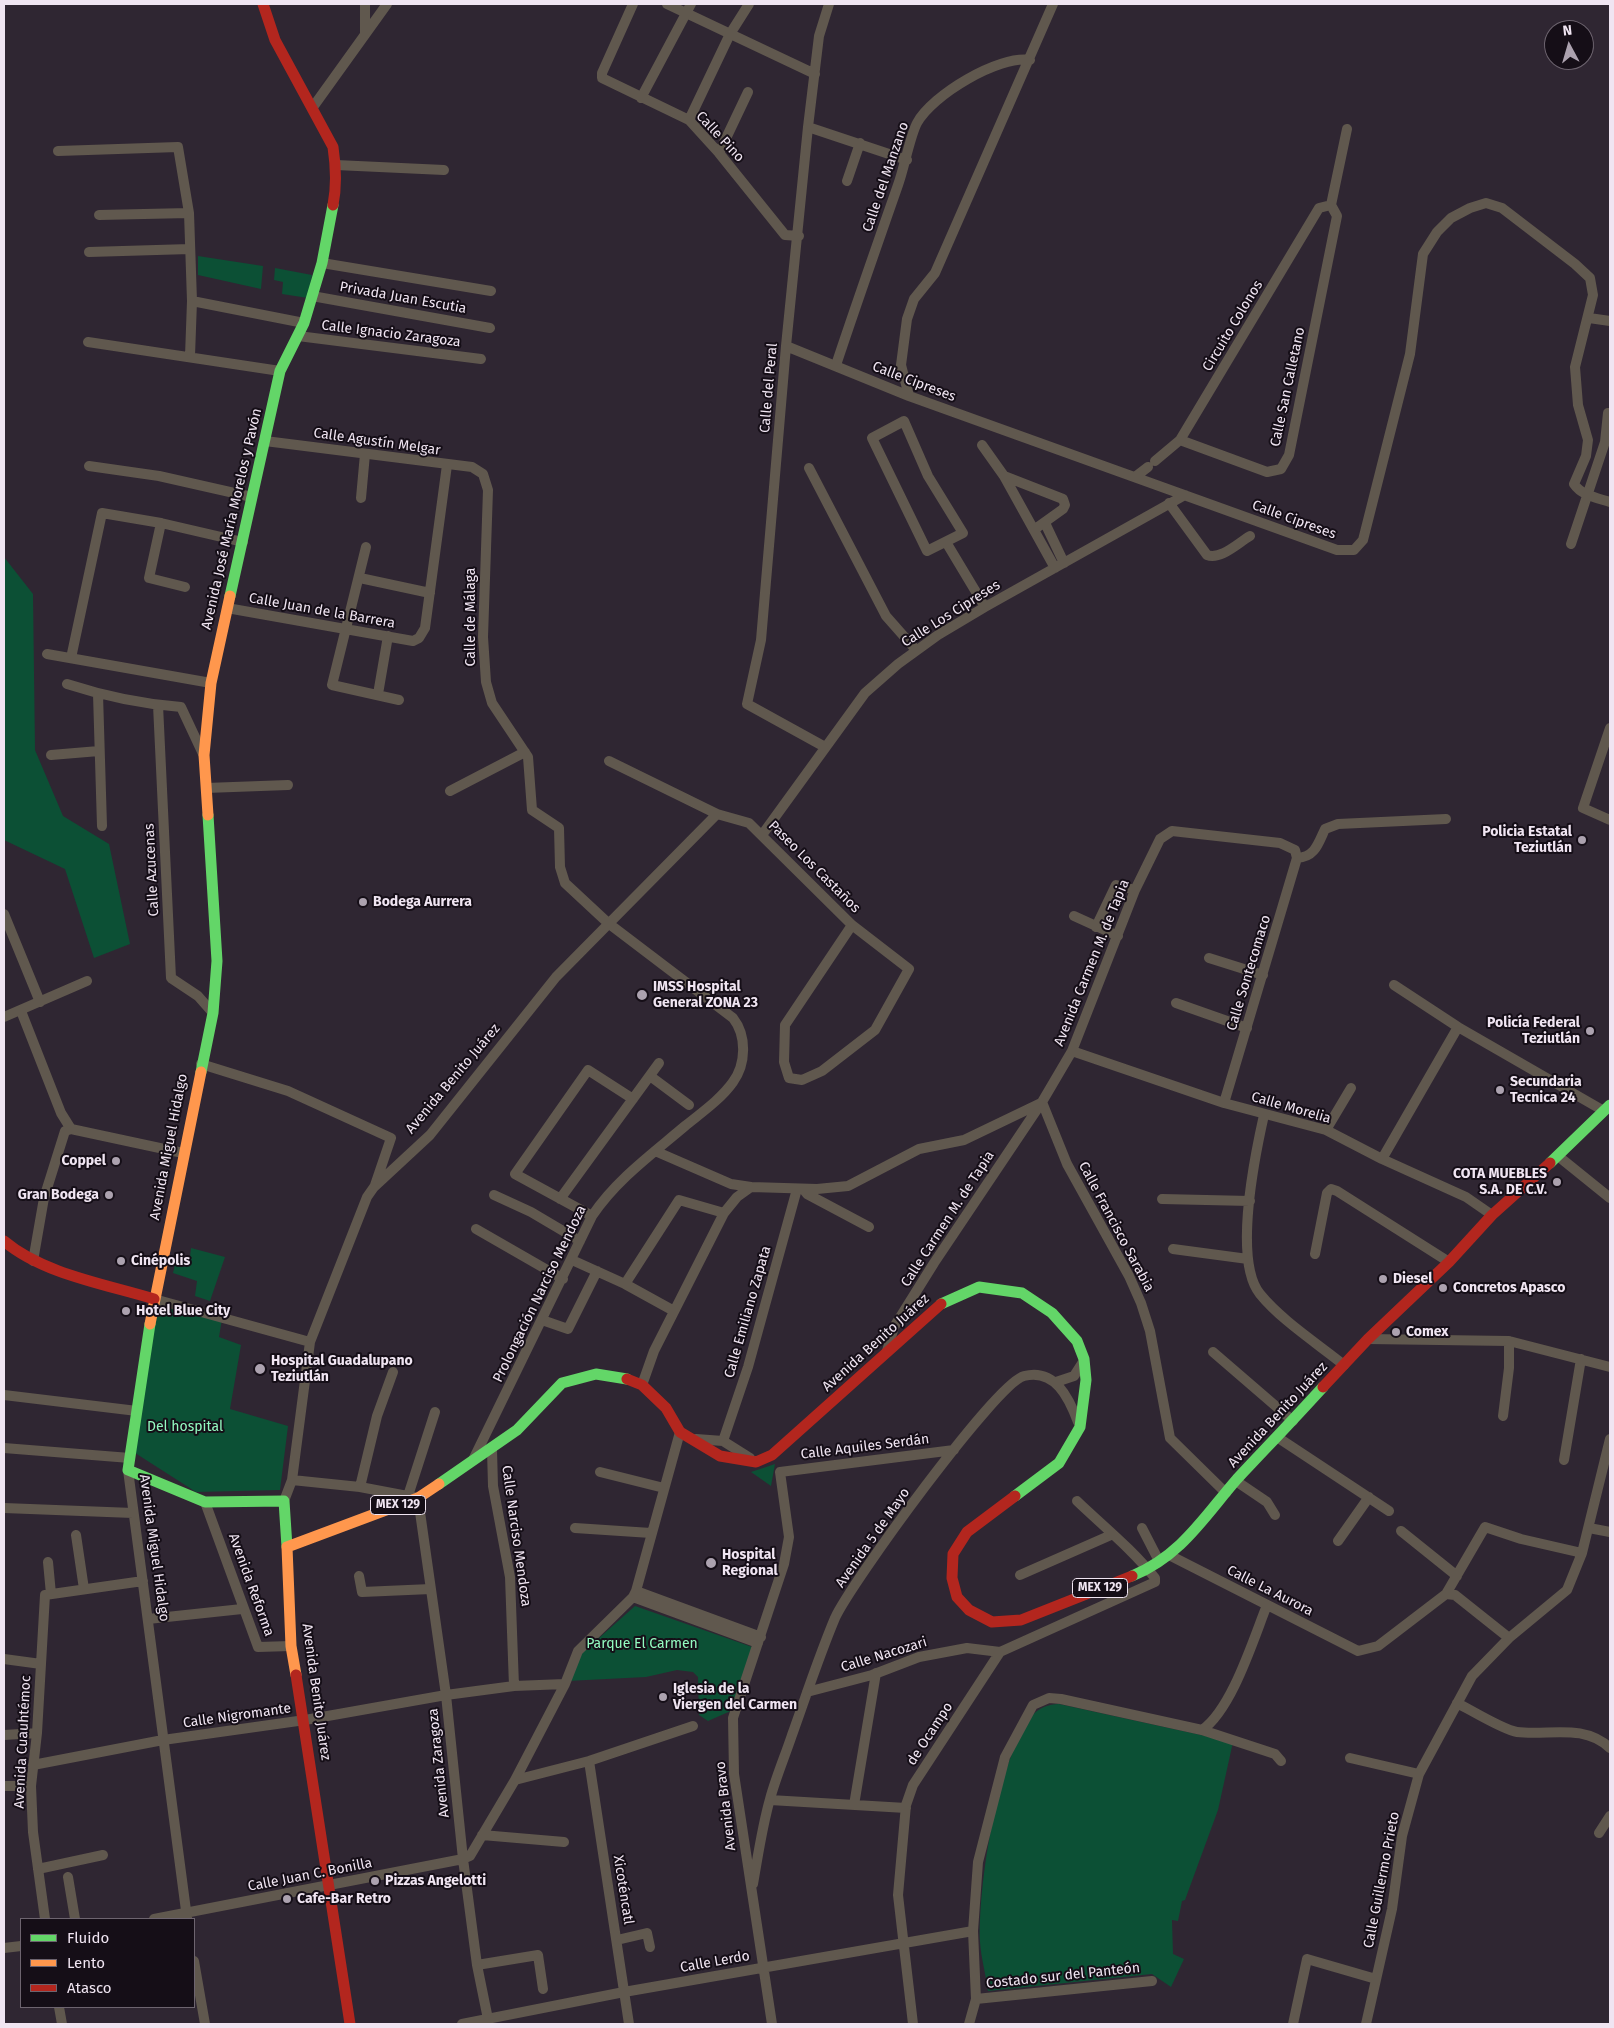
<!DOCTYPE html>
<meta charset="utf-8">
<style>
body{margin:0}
#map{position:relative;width:1614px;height:2028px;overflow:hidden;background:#2f2632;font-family:"Fira Sans",sans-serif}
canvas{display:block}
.frame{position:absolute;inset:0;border:5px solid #f0e5f2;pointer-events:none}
.legend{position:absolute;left:20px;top:1918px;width:175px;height:90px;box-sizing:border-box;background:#150e17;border:1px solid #6d646f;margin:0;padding:6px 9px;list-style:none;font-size:15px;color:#f0e5f2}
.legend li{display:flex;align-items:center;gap:10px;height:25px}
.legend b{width:25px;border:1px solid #6d646f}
.north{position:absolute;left:1544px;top:20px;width:50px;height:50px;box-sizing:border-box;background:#150e17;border:1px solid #6d646f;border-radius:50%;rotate:354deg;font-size:14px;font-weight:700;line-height:20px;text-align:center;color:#f0e5f2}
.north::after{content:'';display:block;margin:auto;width:18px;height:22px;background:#aca2af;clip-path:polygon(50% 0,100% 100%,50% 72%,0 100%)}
</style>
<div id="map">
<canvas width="1614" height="2028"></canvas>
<div class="frame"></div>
<ul class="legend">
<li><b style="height:6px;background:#63d668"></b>Fluido</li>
<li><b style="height:6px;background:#ff974d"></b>Lento</li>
<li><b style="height:6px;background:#b3261e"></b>Atasco</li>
</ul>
<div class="north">N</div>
</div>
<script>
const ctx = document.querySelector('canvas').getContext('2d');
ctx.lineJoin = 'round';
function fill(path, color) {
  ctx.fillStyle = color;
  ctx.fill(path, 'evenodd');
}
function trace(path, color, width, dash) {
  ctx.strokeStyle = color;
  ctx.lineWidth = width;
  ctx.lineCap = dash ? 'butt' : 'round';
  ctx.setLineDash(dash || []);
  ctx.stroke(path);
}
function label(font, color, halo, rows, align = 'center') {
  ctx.font = font + ' "Fira Sans",sans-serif';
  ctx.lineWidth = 4;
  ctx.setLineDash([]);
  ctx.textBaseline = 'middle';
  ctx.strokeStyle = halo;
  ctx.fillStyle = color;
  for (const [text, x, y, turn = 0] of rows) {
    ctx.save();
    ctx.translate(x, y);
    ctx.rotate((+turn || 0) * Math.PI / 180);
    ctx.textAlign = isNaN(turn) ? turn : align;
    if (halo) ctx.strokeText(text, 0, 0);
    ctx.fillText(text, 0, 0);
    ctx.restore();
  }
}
const green = new Path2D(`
 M198 256 263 266 261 289 198 275Z
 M275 268 312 275 308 298 282 294 283 282 274 280Z
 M4 557 33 594 35 750 63 816 109 844 130 944 94 958 65 869 4 840Z
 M191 1248 225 1257 210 1301 195 1296 197 1281 173 1273 177 1255 190 1257Z
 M157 1300 222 1319 219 1337 241 1345 230 1409 288 1426 280 1490 196 1492 132 1451Z
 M775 1464 771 1486 751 1472Z
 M635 1606 755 1648 733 1710 708 1721 699 1715 698 1677 693 1672 677 1670 646 1677 567 1681 581 1654Z
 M1059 1704 1233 1742 1218 1810 1185 1900 1182 1901 1178 1921 1172 1920 1173 1954 1184 1959 1171 1987 1152 1974 988 1991C986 1975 981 1958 980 1942 978 1885 997 1761 1032 1716 1038 1708 1049 1704 1059 1704Z`);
const street = new Path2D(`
 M633 4 602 73V78L689 120 719 153 785 235 799 236
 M667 4 815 74
 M365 33V4
 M641 98 691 4
 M313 107 387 4
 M689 120 730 34 749 4
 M808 127 907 160
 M58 151 178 147 189 213 192 301 190 356
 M719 153 748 92
 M336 165 444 170
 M847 181 860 143
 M1331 205 1347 129
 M99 215 189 213
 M89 252 190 249
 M322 263 491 291
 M312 296 490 328
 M192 301 304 323
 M1589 318 1610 321
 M298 336 481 359
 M88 342 280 371
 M786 346 909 396 1337 550H1354L1363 540 1410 354 1423 254 1437 232 1451 218 1470 208 1486 203 1502 208 1575 264 1590 278 1593 295 1575 367 1578 405 1588 440 1586 456 1574 484C1582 496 1598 498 1610 502
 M836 365C856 305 877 245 898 185 904 169 910 136 917 123 932 95 999 55 1030 60
 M909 396 901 365 907 319 914 299 935 273 1053 4
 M904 421 928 476 963 533 927 551 872 438Z
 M1180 440 1267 472 1281 469 1289 455 1337 216 1331 205
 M265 441 472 467 483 474 488 490 483 637 486 682 492 703 528 757 532 810 559 828 560 867 565 883 608 923 733 1018C747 1036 746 1064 733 1082 721 1099 701 1113 685 1126 652 1154 616 1180 592 1216L473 1460
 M982 445 1004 476 1055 568
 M1155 461 1180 440 1319 208 1331 205
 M89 466 159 476 252 497
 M809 468 886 616 916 650
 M1004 476 1063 499 1065 505 1063 509 1035 529
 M1135 477 1148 467
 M361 498 365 454
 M1169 503 1207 555C1221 560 1238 543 1250 536
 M161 523 149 578 185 587
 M1045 523 1064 563
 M946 542 985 607
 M1571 544 1605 442 1608 413
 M366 547 332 685 399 700
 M360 578 430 593
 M227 608 413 641 419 638 425 628 447 465
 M47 654 211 683
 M71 658 102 513 161 523 243 542
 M67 684C104 696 142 704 181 707L203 754
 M98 694 102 826
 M378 694 388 636
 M158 705 171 978 198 996 213 1013
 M1610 728 1583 808 1610 820
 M825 747 747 704 761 640 786 346 808 127 819 36 829 4
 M51 755 99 751
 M609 761 717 814 749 823 852 925 909 969 875 1030 822 1071 802 1080 789 1078 784 1062 785 1025 852 925
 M206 788 288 785
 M450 791 525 752
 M762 835 865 693 898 664 938 635 985 607 1185 495
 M1297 858C1315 857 1318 844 1325 829L1338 824 1446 819
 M4 914 40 1002
 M1074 916 1118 936
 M1096 927 1116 885 1135 890
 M1209 958 1263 975
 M1394 985 1458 1027 1604 1111
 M1176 1003 1247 1028
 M21 1011 61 1113 71 1129
 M4 1017 87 981
 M1072 1051 1224 1103 1326 1130 1382 1159 1466 1197 1492 1215
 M201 1064 288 1091 391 1138 375 1185
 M650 1076 689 1105
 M1042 1102 1067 1164 1129 1276 1141 1303 1150 1331 1170 1438 1226 1493
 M1264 1115C1255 1155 1233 1261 1260 1294 1281 1320 1318 1344 1344 1365
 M1326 1130 1351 1088
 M655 1151 731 1184 751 1187
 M1558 1156 1610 1198
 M1382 1159 1458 1027
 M803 1189 807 1194 869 1227
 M494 1195 531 1212 580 1241
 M560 1199 659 1063
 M1162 1199 1250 1201
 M592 1216 515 1174 588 1070 633 1099
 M476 1229 563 1279
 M1173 1249 1248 1259
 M1315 1254 1327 1193 1331 1189 1337 1191 1449 1262
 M572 1260 625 1284 674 1311
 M33 1261 44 1198 65 1131 71 1129 183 1153
 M625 1284 679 1200 724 1213
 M154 1299 310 1342
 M542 1320 568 1329 597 1271
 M1368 1339 1509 1341 1610 1367
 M887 1351 894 1327 934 1263 1042 1102 1072 1051 1135 890 1160 839 1172 831 1280 843 1295 850 1297 858 1224 1103
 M1213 1352 1293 1421
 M1056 1382 1074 1376 1083 1362
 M642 1385 654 1351 724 1213 737 1197 751 1187 817 1189 848 1186 919 1149 964 1140 1041 1103
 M4 1395 137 1411
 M1503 1416 1509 1368V1341
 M1277 1437 1389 1511
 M696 1439 723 1441 750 1458
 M723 1441 748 1367 797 1189
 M4 1448 130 1458
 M492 1450 493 1486 510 1577 514 1686
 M1564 1460 1581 1359
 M128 1470 187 1918
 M600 1472 664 1488
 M292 1480 360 1487 418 1498 446 1695 463 1859 477 1965 489 2024
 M1236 1481 1267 1502 1275 1515
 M360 1487 377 1416 393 1372
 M284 1501 292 1480 310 1342 367 1197 374 1187 430 1135 556 977 717 814
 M205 1502 258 1647 291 1646
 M406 1502 435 1412
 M4 1508 133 1513
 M575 1528 651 1533
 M1142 1528 1159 1561
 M1589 1528 1610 1532
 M1401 1531 1457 1576
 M76 1535 84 1589
 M1338 1541 1369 1497
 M1169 1555 1358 1651 1378 1646 1446 1594 1455 1595 1509 1638
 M48 1562 51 1594
 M1020 1575 1111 1535
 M359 1576 362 1592 431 1589
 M636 1591 761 1637
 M1446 1594 1485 1527 1521 1539 1582 1553
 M633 1597 758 1643
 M148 1619 242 1609
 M4 1659 41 1664
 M807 1692 872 1675 919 1657 967 1648 1000 1652
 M1457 1703C1471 1710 1503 1730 1517 1732 1549 1736 1583 1723 1610 1748
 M1202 1730C1232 1709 1253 1640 1267 1605
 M4 1735 37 1733
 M1350 1758 1419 1774
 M589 1761 629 2024
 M33 1765 163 1740 305 1720 446 1695 514 1686 565 1684
 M515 1780 589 1761 693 1726
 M4 1786H31
 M770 1800 906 1808
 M854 1805 876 1673
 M1599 1833 1610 1816
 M482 1835 564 1842
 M38 1869 103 1855
 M68 1877 75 1919
 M753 1884C758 1856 762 1827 770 1799 776 1777 785 1756 792 1735 806 1696 819 1656 835 1618 851 1583 996 1383 1024 1376 1055 1368 1069 1398 1078 1422
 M45 1919 33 1832 31 1786 37 1733 45 1595 143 1581
 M154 1919 463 1859 470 1856 515 1780 565 1684 578 1651 633 1597 636 1591 680 1432
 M617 1940 647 1933 650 1947
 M4 1948 21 1946
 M194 1961 205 2024
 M477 1965 538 1955 543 1989
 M976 1999 1152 1981
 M59 2007 62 2024
 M462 2024 624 1992 973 1931
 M772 2024 734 1774 733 1718 784 1564 789 1537 780 1472 954 1450
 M913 2024 898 1895 906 1805 913 1785 1000 1652 1155 1582V1578C1132 1549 1103 1526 1077 1501
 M969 2024 976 1999 973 1931 978 1862 1005 1757 1033 1705 1049 1698 1061 1699 1202 1730 1275 1754 1281 1761
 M1293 2024 1307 1959 1376 1979
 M1366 2024 1392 1909 1402 1836 1419 1774 1472 1676 1509 1638 1567 1590 1582 1553 1610 1439`);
const fast = new Path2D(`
 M230 596 280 371 304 323 322 263 333 205
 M201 1072 213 1013 217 961 208 815
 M1550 1163 1610 1105
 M941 1304 979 1287 1022 1293 1052 1313 1077 1341 1084 1359 1086 1380 1080 1427 1059 1463 1015 1496
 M150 1324 128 1470 205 1502 284 1501 287 1547
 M439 1484 517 1430 562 1383 596 1374 627 1379
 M1132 1576C1181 1556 1204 1517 1237 1479 1266 1448 1295 1418 1323 1387`);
const slow = new Path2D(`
 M208 815 204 755 211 683 230 596
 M150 1324 201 1072
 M296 1675 291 1646 287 1547 418 1498 439 1484`);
const jam = new Path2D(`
 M263 4 275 40 333 147C336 167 337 185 333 205
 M4 1241C43 1274 105 1284 154 1299
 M627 1379 642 1385 666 1408 680 1432 720 1456 756 1462 772 1455 941 1304
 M1323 1387 1368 1339 1449 1262 1492 1215 1550 1163
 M1015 1496 967 1532 953 1554 952 1578 957 1597 969 1610 992 1622 1021 1620 1132 1576
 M296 1675 350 2024`);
const markers = [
 [1582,840,5,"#aca2af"],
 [363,902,5,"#aca2af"],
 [642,995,6,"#aca2af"],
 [1590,1031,5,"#aca2af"],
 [1500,1090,5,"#aca2af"],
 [116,1161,5,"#aca2af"],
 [1557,1182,5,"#aca2af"],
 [109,1195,5,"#aca2af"],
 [121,1261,5,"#aca2af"],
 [1383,1279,5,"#aca2af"],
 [1443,1288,5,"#aca2af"],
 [126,1311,5,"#aca2af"],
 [1396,1332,5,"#aca2af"],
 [260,1369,6,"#aca2af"],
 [711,1563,6,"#aca2af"],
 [663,1697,5,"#aca2af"],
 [375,1881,5,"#aca2af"],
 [287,1899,5,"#aca2af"]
];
const shields = [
 [398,1505,55],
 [1100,1588,55]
];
const shieldNames = [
 ["MEX 129",398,1505],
 ["MEX 129",1100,1588]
];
const streetNames = [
 ["Calle Pino",720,137,47],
 ["Calle del Manzano",886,177,-71],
 ["Privada Juan Escutia",403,298,10],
 ["Circuito Colonos",1233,326,-59],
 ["Calle Ignacio Zaragoza",391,334,7],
 ["Calle Cipreses",914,382,21],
 ["Calle San Calletano",1288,387,-78],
 ["Calle del Peral",769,388,-85],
 ["Calle Agustín Melgar",377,442,8],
 ["Avenida José María Morelos y Pavón",232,519,-77],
 ["Calle Cipreses",1294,520,20],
 ["Calle Juan de la Barrera",322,611,10],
 ["Calle Los Cipreses",951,614,-32],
 ["Calle de Málaga",471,617,-90],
 ["Paseo Los Castaños",814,867,45],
 ["Calle Azucenas",152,870,-93],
 ["Avenida Carmen M. de Tapia",1092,963,-68],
 ["Calle Sontecomaco",1249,973,-73],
 ["Avenida Benito Juárez",453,1079,-50],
 ["Calle Morelia",1291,1108,16],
 ["Avenida Miguel Hidalgo",169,1147,-79],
 ["Calle Carmen M. de Tapia",948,1219,-57],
 ["Calle Francisco Sarabia",1116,1227,62],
 ["Prolongación Narciso Mendoza",540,1294,-64],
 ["Calle Emiliano Zapata",748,1312,-74],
 ["Avenida Benito Juárez",876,1343,-42],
 ["Avenida Benito Juárez",1278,1415,-47],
 ["Calle Aquiles Serdán",865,1447,-7],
 ["Calle Narciso Mendoza",516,1536,82],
 ["Avenida 5 de Mayo",873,1538,-55],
 ["Avenida Miguel Hidalgo",154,1548,82],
 ["Avenida Reforma",251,1585,70],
 ["Calle La Aurora",1270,1591,27],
 ["Calle Nacozari",884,1655,-17],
 ["Avenida Benito Juárez",316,1692,82],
 ["Calle Nigromante",237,1716,-8],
 ["de Ocampo",930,1734,-57],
 ["Avenida Cuauhtémoc",23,1742,-87],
 ["Avenida Zaragoza",439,1763,-96],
 ["Avenida Bravo",726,1806,-97],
 ["Calle Juan C. Bonilla",310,1875,-11],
 ["Calle Guillermo Prieto",1382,1880,-79],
 ["Xicoténcatl",623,1890,81],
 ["Calle Lerdo",715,1962,-10],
 ["Costado sur del Panteón",1063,1976,-6]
];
const poiNames = [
 ["Policia Estatal",1572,832,"right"],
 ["Teziutlán",1572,848,"right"],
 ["Bodega Aurrera",373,902],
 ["IMSS Hospital",653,987],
 ["General ZONA 23",653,1003],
 ["Policía Federal",1580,1023,"right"],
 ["Teziutlán",1580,1039,"right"],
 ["Secundaria",1510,1082],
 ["Tecnica 24",1510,1098],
 ["Coppel",106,1161,"right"],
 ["COTA MUEBLES",1547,1174,"right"],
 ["S.A. DE C.V.",1547,1190,"right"],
 ["Gran Bodega",99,1195,"right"],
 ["Cinépolis",131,1261],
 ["Diesel",1393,1279],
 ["Concretos Apasco",1453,1288],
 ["Hotel Blue City",136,1311],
 ["Comex",1406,1332],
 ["Hospital Guadalupano",271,1361],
 ["Teziutlán",271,1377],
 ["Hospital",722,1555],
 ["Regional",722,1571],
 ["Iglesia de la",673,1689],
 ["Viergen del Carmen",673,1705],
 ["Pizzas Angelotti",385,1881],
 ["Cafe-Bar Retro",297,1899]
];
const parkNames = [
 ["Del hospital",185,1427],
 ["Parque El Carmen",642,1644]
];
fill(green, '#0c5035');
trace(street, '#60584e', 10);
trace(fast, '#63d668', 11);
trace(slow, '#ff974d', 11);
trace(jam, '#b3261e', 11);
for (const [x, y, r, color] of markers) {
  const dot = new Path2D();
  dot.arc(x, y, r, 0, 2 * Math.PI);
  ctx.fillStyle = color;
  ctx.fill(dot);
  trace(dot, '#150e17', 2);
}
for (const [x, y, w] of shields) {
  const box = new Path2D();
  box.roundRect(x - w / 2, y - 9.5, w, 19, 4);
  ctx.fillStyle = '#150e17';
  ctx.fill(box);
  trace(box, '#f0e5f2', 1);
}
label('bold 12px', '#f0e5f2', null, shieldNames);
label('14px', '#f0e5f2', '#150e17', streetNames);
label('bold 14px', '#f0e5f2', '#150e17', poiNames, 'left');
label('14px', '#93fbc1', '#150e17', parkNames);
</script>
